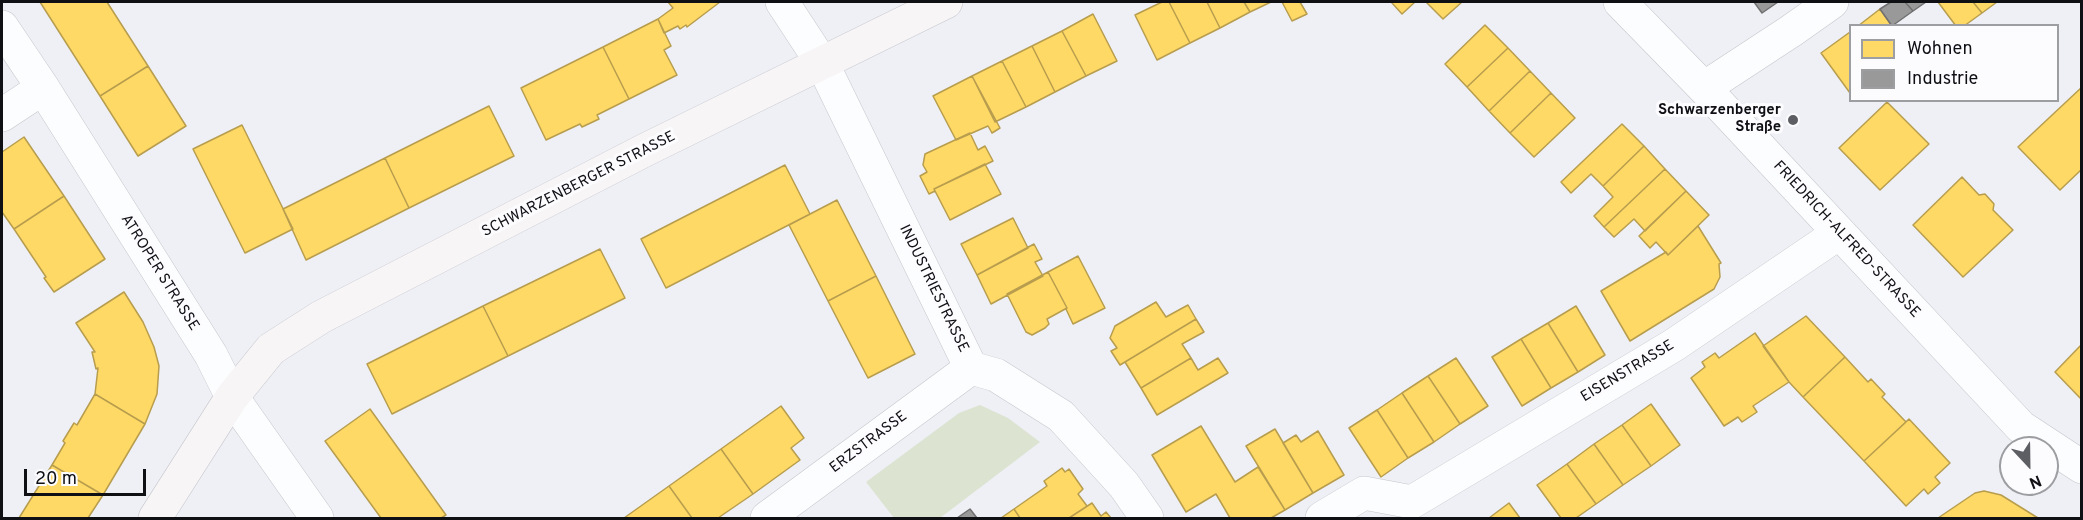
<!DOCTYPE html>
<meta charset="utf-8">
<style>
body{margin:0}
#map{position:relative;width:2083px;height:520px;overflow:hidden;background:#eef0f6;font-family:Overpass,sans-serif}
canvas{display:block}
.frame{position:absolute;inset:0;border:3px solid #0f1014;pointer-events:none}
.legend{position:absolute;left:1849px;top:24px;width:210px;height:78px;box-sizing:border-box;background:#fcfcff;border:2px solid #9d9ea1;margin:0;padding:8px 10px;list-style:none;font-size:18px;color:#0f1014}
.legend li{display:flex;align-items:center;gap:12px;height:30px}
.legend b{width:30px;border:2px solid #9d9ea1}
.north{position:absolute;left:1999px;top:436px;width:60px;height:60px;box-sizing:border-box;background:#fcfcff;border:2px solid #9d9ea1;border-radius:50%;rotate:158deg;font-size:16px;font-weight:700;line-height:24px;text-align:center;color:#0f1014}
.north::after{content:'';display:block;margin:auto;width:21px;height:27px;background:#5d5e63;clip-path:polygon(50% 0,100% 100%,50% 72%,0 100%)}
.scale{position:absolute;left:24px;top:469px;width:122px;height:27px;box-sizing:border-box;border:3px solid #0f1014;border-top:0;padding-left:8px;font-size:18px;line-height:21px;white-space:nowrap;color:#0f1014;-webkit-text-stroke:4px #fcfcff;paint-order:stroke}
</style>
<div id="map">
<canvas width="2083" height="520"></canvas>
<div class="frame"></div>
<ul class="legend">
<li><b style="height:16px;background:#ffd966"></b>Wohnen</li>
<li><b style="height:16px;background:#999"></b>Industrie</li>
</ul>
<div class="north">N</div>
<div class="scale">20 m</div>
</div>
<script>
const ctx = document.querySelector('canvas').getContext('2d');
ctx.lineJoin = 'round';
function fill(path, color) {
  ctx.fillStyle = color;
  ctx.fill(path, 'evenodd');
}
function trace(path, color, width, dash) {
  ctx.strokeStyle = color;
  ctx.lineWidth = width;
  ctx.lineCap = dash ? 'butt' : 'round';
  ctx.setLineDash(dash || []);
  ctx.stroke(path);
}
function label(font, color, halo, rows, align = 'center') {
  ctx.font = font + ' Overpass,sans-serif';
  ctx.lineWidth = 6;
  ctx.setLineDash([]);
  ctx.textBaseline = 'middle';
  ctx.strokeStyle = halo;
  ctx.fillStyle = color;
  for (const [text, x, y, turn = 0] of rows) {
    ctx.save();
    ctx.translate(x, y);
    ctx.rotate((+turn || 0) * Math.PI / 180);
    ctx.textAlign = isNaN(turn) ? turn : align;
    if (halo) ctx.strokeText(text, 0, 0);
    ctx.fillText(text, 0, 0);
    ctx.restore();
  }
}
const green = new Path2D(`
 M980 405 1008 418 1040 442 940 518H894L866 482 959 413Z`);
const homes = new Path2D(`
 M40 2H107L148 66 100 96Z
 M668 2H720L687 27 686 25 680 29 678 26 664 33 658 19 673 8Z
 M1162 2H1169L1190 43 1157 60 1135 15Z
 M1169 2H1207L1220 28 1190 43Z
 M1207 2H1244L1250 12 1220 28Z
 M1244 2H1271L1250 12Z
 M1282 2H1300L1307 14 1292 21Z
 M1393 2H1415L1402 14 1392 3Z
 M1426 2H1462L1443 19Z
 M1938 2H1973L1982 13 1964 26H1956Z
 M1973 2H1997L1982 13Z
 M1880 9 1892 26H1858Z
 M1093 14 1117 61 1086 76 1062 31Z
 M658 19 671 46 664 50 677 75 629 99 603 47Z
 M1485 25 1508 48 1467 87 1445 64Z
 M1062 31 1086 76 1055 92 1032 46Z
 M1850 32V93L1821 53Z
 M1032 46 1055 92 1026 107 1002 61Z
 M603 47 629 99 597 115 599 119 582 127 580 124 546 140 521 88Z
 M1508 48 1530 71 1489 111 1467 87Z
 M1002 61 1026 107 995 122 972 76Z
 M148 66 186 126 138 156 100 96Z
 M1530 71 1551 93 1510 133 1489 111Z
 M972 76 1000 128 992 133 988 126 956 140 933 96Z
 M2082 87V169L2060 190 2018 147Z
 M1551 93 1575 118 1534 157 1510 133Z
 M1887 102 1929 144 1880 190 1839 148Z
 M489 106 514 156 409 208 385 158Z
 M1622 124 1644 146 1603 186 1591 174 1571 193 1561 182Z
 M242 125 293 229 245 253 193 149Z
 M970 133 978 150 985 146 993 161 934 189 935 191 929 194 920 176 927 172 923 165 925 154Z
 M24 137 64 196 14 229 2 212V152Z
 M1644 146 1665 169 1604 227 1594 216 1613 197 1603 186Z
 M385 158 409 208 306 260 283 209Z
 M985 164 1001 194 950 220 934 189Z
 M785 165 810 214 666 288 641 239Z
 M1665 169 1686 191 1645 231 1634 219 1614 237 1604 227Z
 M1962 177 1979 195 1985 194 1994 204 1993 210 2013 230 1963 277 1913 225Z
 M1686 191 1709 215 1668 255 1656 242 1650 248 1639 236Z
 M64 196 105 259 54 292 44 278 46 277 14 229Z
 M837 200 876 276 828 301 789 225Z
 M1013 218 1028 248 977 275 961 244Z
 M1698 226 1721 263 1719 264 1720 277 1714 289 1630 341 1601 291 1666 252 1668 255Z
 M1034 244 1042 259 1035 262 1043 276 991 304 977 275Z
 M600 249 625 298 508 356 483 306Z
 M1078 256 1105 308 1073 324 1066 309 1067 308 1048 272Z
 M1048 272 1067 308 1047 319 1049 324 1045 328 1032 335 1026 332 1007 294Z
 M876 276 915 354 868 378 828 301Z
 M124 292 143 322 154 347 159 366 157 394 145 424 95 394 98 368 96 369 92 352H95L76 323Z
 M1156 302 1166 317 1188 305 1196 319 1120 365 1111 351 1117 348 1110 338 1115 326Z
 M483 306 508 356 392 414 367 364Z
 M1576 306 1605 355 1578 372 1548 323Z
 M1806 316 1845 357 1803 397 1789 382 1763 346Z
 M1196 319 1204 332 1182 344 1191 358 1141 388 1125 362Z
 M1548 323 1578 372 1551 388 1521 339Z
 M1755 333 1789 382 1753 406 1757 412 1742 422 1738 417 1724 426 1691 378 1705 367 1702 362 1715 353 1719 358Z
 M1521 339 1551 388 1522 406 1492 357Z
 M2082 344V400L2055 372Z
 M1845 357 1868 382 1871 379 1885 394 1882 397 1906 422 1864 461 1803 397Z
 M1191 358 1198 370 1218 358 1228 373 1157 415 1141 388Z
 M1456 358 1488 406 1460 424 1428 376Z
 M1428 376 1460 424 1434 442 1402 393Z
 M1402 393 1434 442 1408 458 1377 410Z
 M95 394 145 424 103 495 52 465 65 443 63 441 74 423 77 425Z
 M1651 404 1680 445 1651 466 1622 425Z
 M781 406 804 438 791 448 800 460 753 494 721 449Z
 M370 409 446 515 441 518H381L325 441Z
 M1377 410 1408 458 1381 477 1349 428Z
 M1909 419 1950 463 1935 477 1940 483 1928 494 1924 489 1906 506 1864 461Z
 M1622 425 1651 466 1623 485 1594 444Z
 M1201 426 1235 482 1258 467 1285 510 1271 518H1230L1216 494 1186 512 1152 455Z
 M1275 429 1313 493 1285 510 1246 446Z
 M1318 431 1344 475 1313 493 1283 443 1296 435 1301 442Z
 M1594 444 1623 485 1596 504 1567 464Z
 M721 449 753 494 718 518H692L669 486Z
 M1567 464 1596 504 1576 518H1561L1537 485Z
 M52 465 103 495 88 518H19Z
 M1062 468 1065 472 1069 469 1083 489 1078 494 1087 506 1069 518H1020L1014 509 1047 486 1044 481Z
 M669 486 692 518H624Z
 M1984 491 2001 495 2038 518H1938L1975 493Z
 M1092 503 1101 516 1106 512 1111 518H1069Z
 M1509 503 1520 518H1489Z
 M1014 509 1020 518H1001Z`);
const industry = new Path2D(`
 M1754 2H1778L1762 13Z
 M1891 2H1905L1913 11 1892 26 1880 9Z
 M1905 2H1926L1913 11Z
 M970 509 977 518H957Z`);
const street = new Path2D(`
 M782 2 822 63 971 368 996 375 1061 416 1124 485 1147 518
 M1620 2 1704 88 2021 427 2082 467
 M2 27 43 88 211 355 232 397 317 518
 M1704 88 1791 31 1832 2
 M2 115 43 88
 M767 518 971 368
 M1322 518 1364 493 1412 502 1674 345 1839 233`);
const secondary = new Path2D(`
 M155 518 232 397 271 349 321 317 645 150 946 2`);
const markers = [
 [1793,120,6,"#5d5e63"]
];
const poiNames = [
 ["Schwarzenberger",1781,111],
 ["Straße",1781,128]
];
const streetNames = [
 ["SCHWARZENBERGER STRASSE",579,185,-27],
 ["FRIEDRICH-ALFRED-STRASSE",1846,240,47],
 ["ATROPER STRASSE",159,273,58],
 ["INDUSTRIESTRASSE",933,289,64],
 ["EISENSTRASSE",1628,372,-31],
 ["ERZSTRASSE",869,443,-37]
];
fill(green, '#dce3d1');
fill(homes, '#ffd966');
trace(homes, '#b79d4d', 1.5);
fill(industry, '#999');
trace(industry, '#707071', 1.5);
trace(street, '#c5c6cb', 34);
trace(secondary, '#c5c6cb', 34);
trace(street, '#fcfdfe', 33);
trace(secondary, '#f8f5f7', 33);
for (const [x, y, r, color] of markers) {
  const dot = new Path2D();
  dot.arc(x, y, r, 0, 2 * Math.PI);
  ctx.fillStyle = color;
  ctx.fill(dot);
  trace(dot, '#fcfcff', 2);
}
label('bold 15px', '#0f1014', '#fcfcff', poiNames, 'right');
label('15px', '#0f1014', '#fcfcff', streetNames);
</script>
